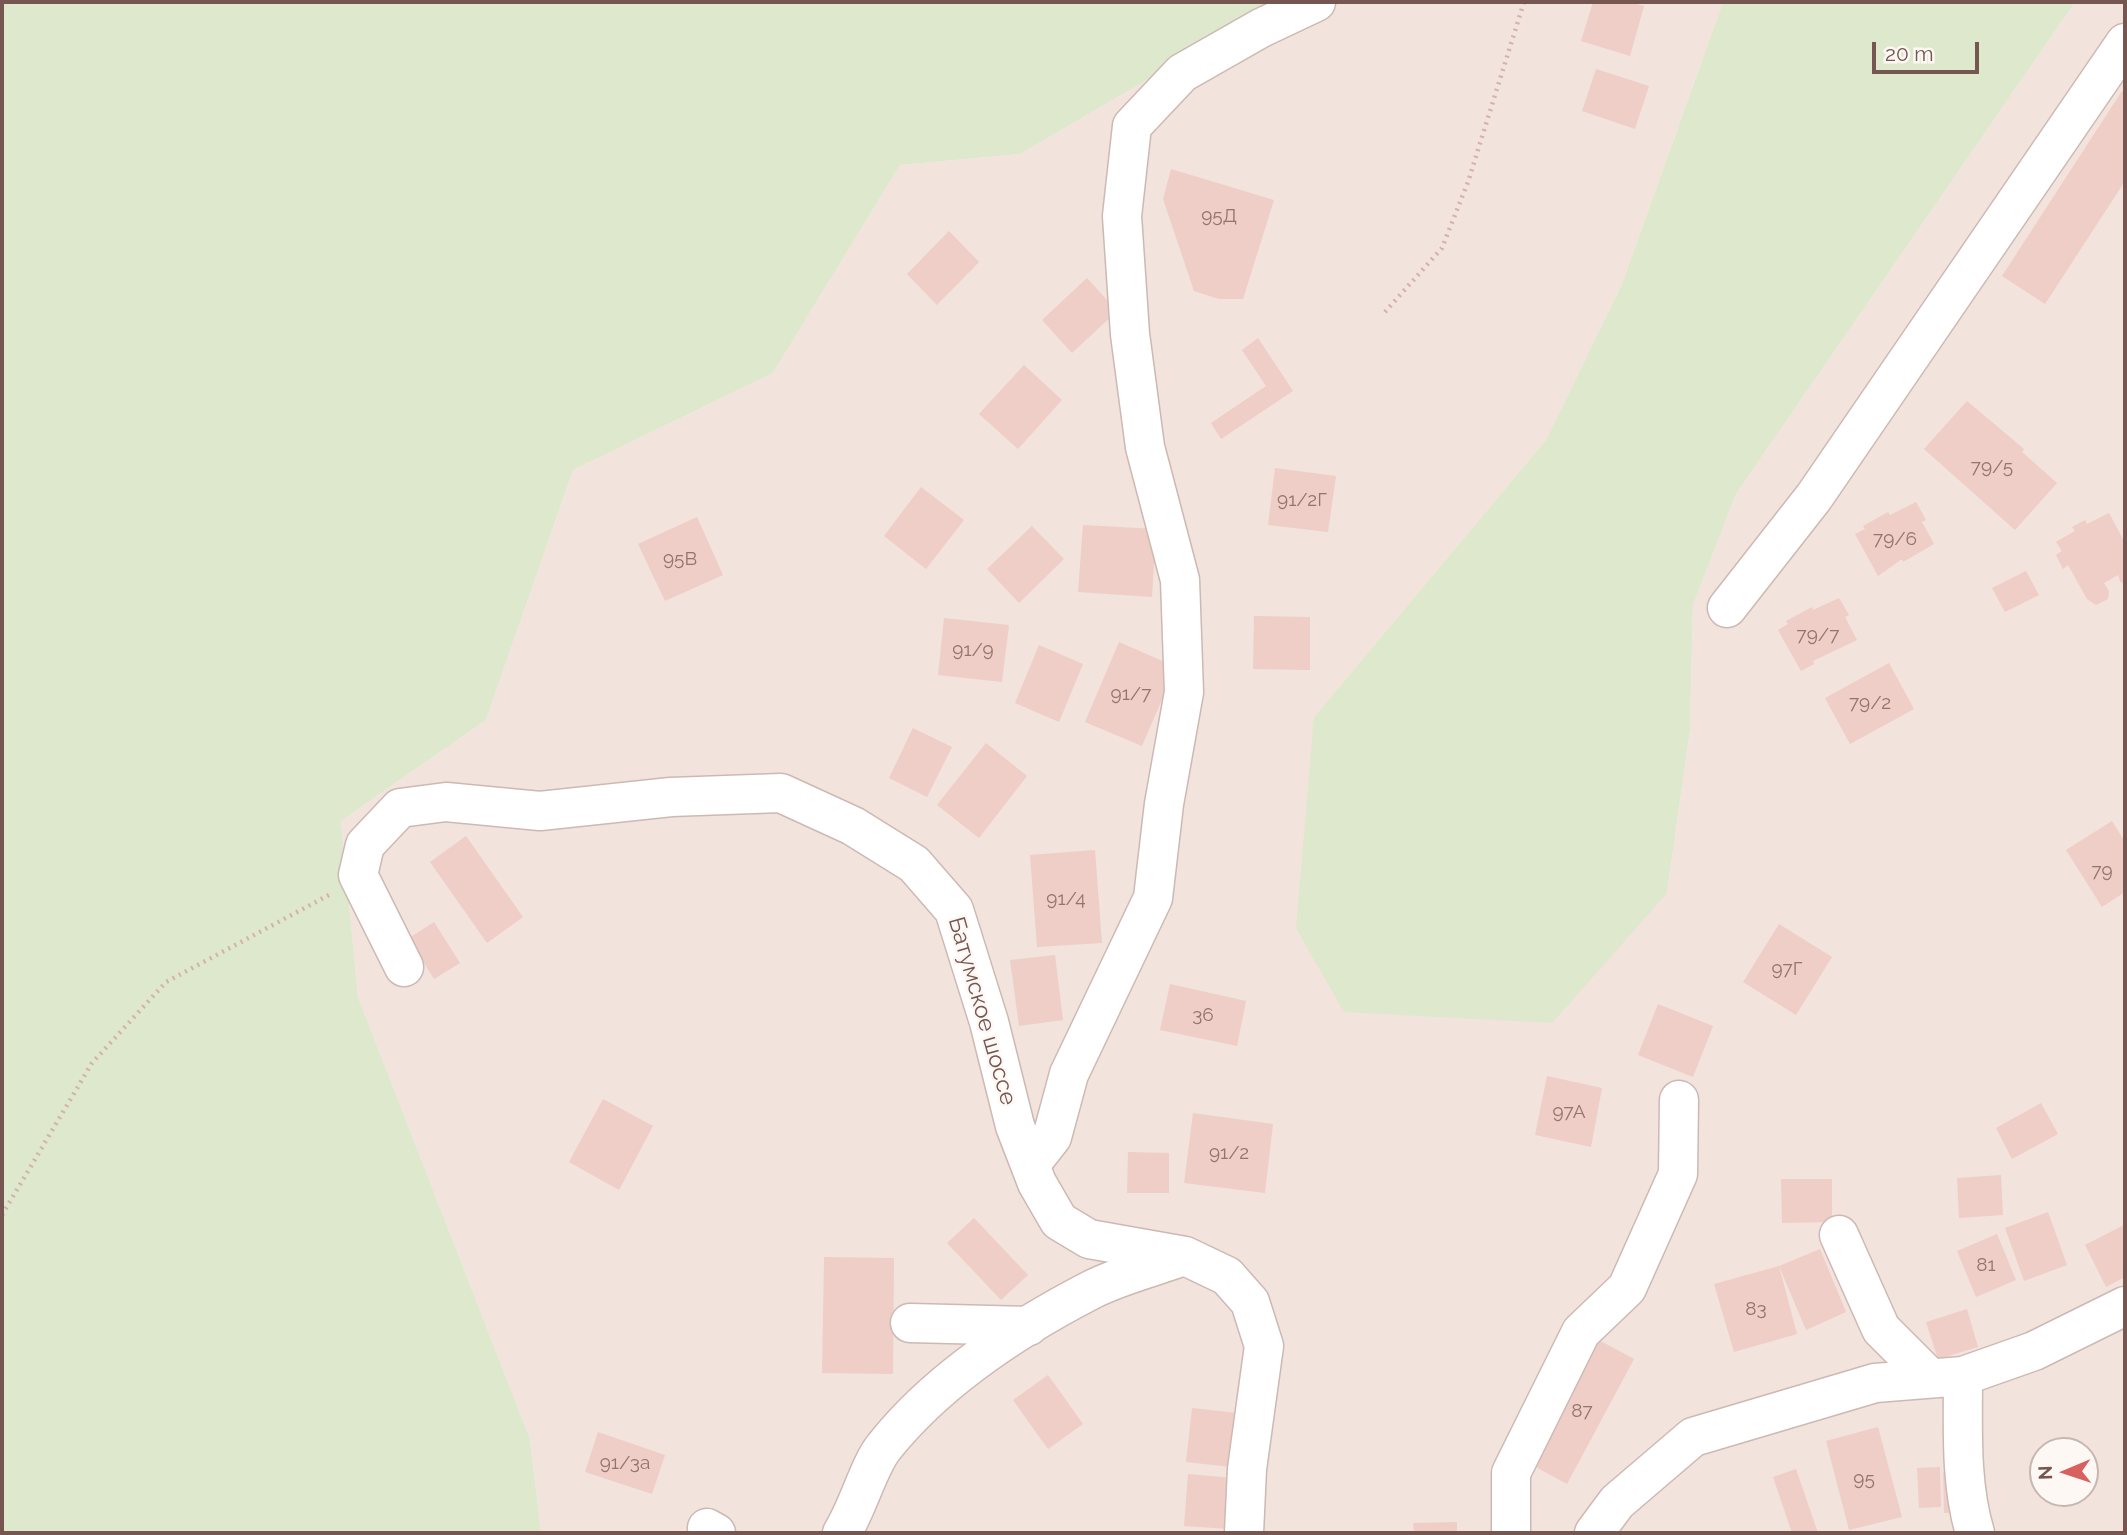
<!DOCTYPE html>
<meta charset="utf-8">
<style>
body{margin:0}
#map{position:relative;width:2127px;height:1535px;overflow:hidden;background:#fbf3ed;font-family:Raleway,sans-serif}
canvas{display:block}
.frame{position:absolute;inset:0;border:4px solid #755651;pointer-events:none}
.north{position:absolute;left:2029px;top:1437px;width:70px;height:70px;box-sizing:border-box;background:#fef8f4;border:2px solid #c7b7b3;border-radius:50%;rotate:268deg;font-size:19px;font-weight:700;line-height:28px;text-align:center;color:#755651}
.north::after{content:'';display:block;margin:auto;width:24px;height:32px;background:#d8605f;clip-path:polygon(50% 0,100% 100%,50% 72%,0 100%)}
.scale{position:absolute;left:1872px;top:42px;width:107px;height:32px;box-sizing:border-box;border:4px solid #755651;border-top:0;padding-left:9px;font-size:21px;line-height:24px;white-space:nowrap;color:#755651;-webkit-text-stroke:5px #fef8f4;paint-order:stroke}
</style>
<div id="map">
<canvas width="2127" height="1535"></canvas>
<div class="frame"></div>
<div class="north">N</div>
<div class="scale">20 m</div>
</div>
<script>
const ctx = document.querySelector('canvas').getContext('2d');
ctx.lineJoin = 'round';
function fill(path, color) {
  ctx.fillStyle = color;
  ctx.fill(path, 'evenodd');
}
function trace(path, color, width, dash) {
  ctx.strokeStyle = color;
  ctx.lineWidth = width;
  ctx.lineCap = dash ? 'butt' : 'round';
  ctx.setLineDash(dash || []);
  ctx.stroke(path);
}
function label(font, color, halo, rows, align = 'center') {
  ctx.font = font + ' Raleway,sans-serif';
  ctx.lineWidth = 5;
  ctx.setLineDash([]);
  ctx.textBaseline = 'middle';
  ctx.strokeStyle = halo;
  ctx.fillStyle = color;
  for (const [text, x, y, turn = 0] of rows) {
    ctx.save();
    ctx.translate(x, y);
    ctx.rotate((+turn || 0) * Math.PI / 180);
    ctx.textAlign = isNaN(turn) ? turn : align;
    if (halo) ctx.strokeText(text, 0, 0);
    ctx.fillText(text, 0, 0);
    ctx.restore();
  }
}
const residential = new Path2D(`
 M1281 2H1723L1622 284 1546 440 1314 717 1667 893 1690 730 1693 605 1736 494 2075 2H2125V1533H541L530 1439 358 997 341 821 486 720 573 470 773 373 900 165 1020 154ZM2043 1451H2085V1493H2043Z`);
const green = new Path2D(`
 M2 2H1281L1020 154 900 165 773 373 573 470 486 720 341 821 358 997 530 1439 541 1533H2Z
 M1723 2H2075L1736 494 1693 605 1690 730 1667 893 1552 1023 1344 1012 1296 928 1314 717 1546 440 1622 284Z`);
const building = new Path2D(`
 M1593 2H1629L1644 6 1630 56 1581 41Z
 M1596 69 1649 86 1635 129 1582 111Z
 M2122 91 2125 93V181L2045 304 2002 276Z
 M1171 169 1274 200 1243 299H1219L1194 291 1163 199Z
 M949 231 979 262 937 305 907 274Z
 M1087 278 1117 311 1072 353 1042 320Z
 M1258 338 1293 391 1221 439 1211 423 1266 386 1242 350Z
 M1024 365 1062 400 1018 449 979 414Z
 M1967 401 2024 449 2022 452 2057 483 2015 530 1924 449Z
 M1275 468 1336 476 1328 532 1268 525Z
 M921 487 964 520 926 569 884 536Z
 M1916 502 1926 520 1922 522 1934 544 1903 562 1902 559 1878 576 1855 534 1865 529 1863 526 1888 512 1890 515Z
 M2109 513 2125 543V581L2121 583 2118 575 2104 583 2109 591 2108 599 2096 605 2087 599 2068 565 2063 569 2056 555 2062 551 2056 542 2075 531 2072 527 2085 520 2087 524Z
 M697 517 723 575 665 601 638 544Z
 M1083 525 1156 529 1152 597 1078 592Z
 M1032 526 1064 559 1019 603 987 569Z
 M2026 571 2039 595 2005 612 1992 588Z
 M1839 598 1849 615 1845 617 1857 640 1813 661 1814 664 1801 671 1778 630 1788 624 1786 621 1812 607 1813 610Z
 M1254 616 1310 617V670L1253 669Z
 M944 618 1009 625 1002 682 938 675Z
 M1119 642 1176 667 1142 746 1085 722Z
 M1039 645 1083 664 1059 722 1015 703Z
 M1889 663 1914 709 1850 744 1825 698Z
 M913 728 952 747 927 797 889 778Z
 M986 743 1027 776 979 838 937 805Z
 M2112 821 2125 842V892L2102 907 2066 850Z
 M466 836 523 917 487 943 430 862Z
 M1095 850 1102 943 1037 947 1030 855Z
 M434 922 460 963 434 979 409 938Z
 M1779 924 1832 957 1796 1015 1743 982Z
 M1055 955 1063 1020 1019 1026 1010 960Z
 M1170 984 1246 1001 1237 1046 1160 1030Z
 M1658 1004 1713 1026 1693 1077 1638 1055Z
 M1547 1076 1602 1088 1591 1147 1535 1135Z
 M603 1099 653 1126 619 1190 569 1162Z
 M2041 1103 2058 1134 2012 1159 1996 1128Z
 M1193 1113 1273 1124 1265 1193 1184 1183Z
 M1128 1152 1169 1153V1193H1127Z
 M2001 1175 2003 1215 1959 1218 1957 1178Z
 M1781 1179H1832V1222L1782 1223Z
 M2048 1212 2067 1265 2024 1281 2005 1228Z
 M974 1218 1028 1275 1001 1300 947 1243Z
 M2124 1225 2125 1277 2106 1287 2085 1245Z
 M1997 1234 2016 1280 1976 1297 1957 1251Z
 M1820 1249 1846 1312 1806 1330 1779 1266Z
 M824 1257 894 1258 893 1374 822 1373Z
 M1779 1266 1797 1334 1734 1352 1714 1284Z
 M1967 1309 1978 1347 1938 1359 1926 1322Z
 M1597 1339 1634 1359 1567 1484 1530 1464Z
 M1048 1375 1083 1424 1048 1449 1013 1400Z
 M1192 1408 1237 1413 1231 1467 1186 1462Z
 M1878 1427 1902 1517 1849 1530 1826 1441Z
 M598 1432 665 1455 652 1494 585 1472Z
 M1940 1467 1941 1507 1919 1508 1917 1468Z
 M1796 1469 1818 1533H1792L1773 1477Z
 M1963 1471 1965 1512 1944 1513 1943 1472Z
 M1188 1474 1233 1478 1229 1529 1184 1526Z
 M1457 1522V1533H1414L1413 1523Z`);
const path = new Path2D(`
 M1385 312 1442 248 1468 182 1524 2
 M2 1215 92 1063 166 982 329 895`);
const minor = new Path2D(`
 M1727 608 1814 497 2125 43
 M404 967 358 875 365 845 400 808 446 802 540 811 671 797 781 793 853 826 914 864 954 910 989 1022 1015 1126 1037 1183 1059 1221 1089 1239 1185 1256 1227 1276 1250 1302 1264 1346 1247 1469 1244 1533
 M1030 1165 1052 1137 1069 1074 1153 898 1164 804 1184 692 1180 580 1145 447 1130 334 1122 216 1132 126 1182 73 1261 28 1316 2
 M1839 1235 1881 1329 1930 1378
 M910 1323 1029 1326
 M1963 1376C1963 1428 1960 1483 1975 1533
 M707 1528 716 1533
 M842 1533C858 1508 869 1465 884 1447 938 1379 1017 1328 1093 1289 1121 1275 1154 1267 1184 1256
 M1511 1533V1473L1581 1332 1627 1288 1678 1174 1679 1100
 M1594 1533 1617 1502 1693 1437 1875 1383 1963 1376 2034 1351 2125 1306`);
const numberNames = [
 ["95Д",1219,216],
 ["79/5",1992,467],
 ["91/2Г",1302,500],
 ["79/6",1895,539],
 ["95В",680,559],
 ["79/7",1818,635],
 ["91/9",973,650],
 ["91/7",1131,694],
 ["79/2",1870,703],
 ["79",2102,871],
 ["91/4",1066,899],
 ["97Г",1787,969],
 ["36",1203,1015],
 ["97А",1569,1112],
 ["91/2",1229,1153],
 ["81",1986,1265],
 ["83",1756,1309],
 ["87",1582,1411],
 ["91/3а",625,1463],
 ["95",1864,1479]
];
const streetNames = [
 ["Батумское шоссе",982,1011,74]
];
fill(residential, '#f2e3dc');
fill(green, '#dee8cc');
fill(building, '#eecec7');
trace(minor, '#cdb9b3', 41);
trace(path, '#d4b1aa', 4.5, [2, 5]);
trace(minor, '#fff', 38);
label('19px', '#93746e', null, numberNames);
label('23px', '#755651', '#fef8f4', streetNames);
</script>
